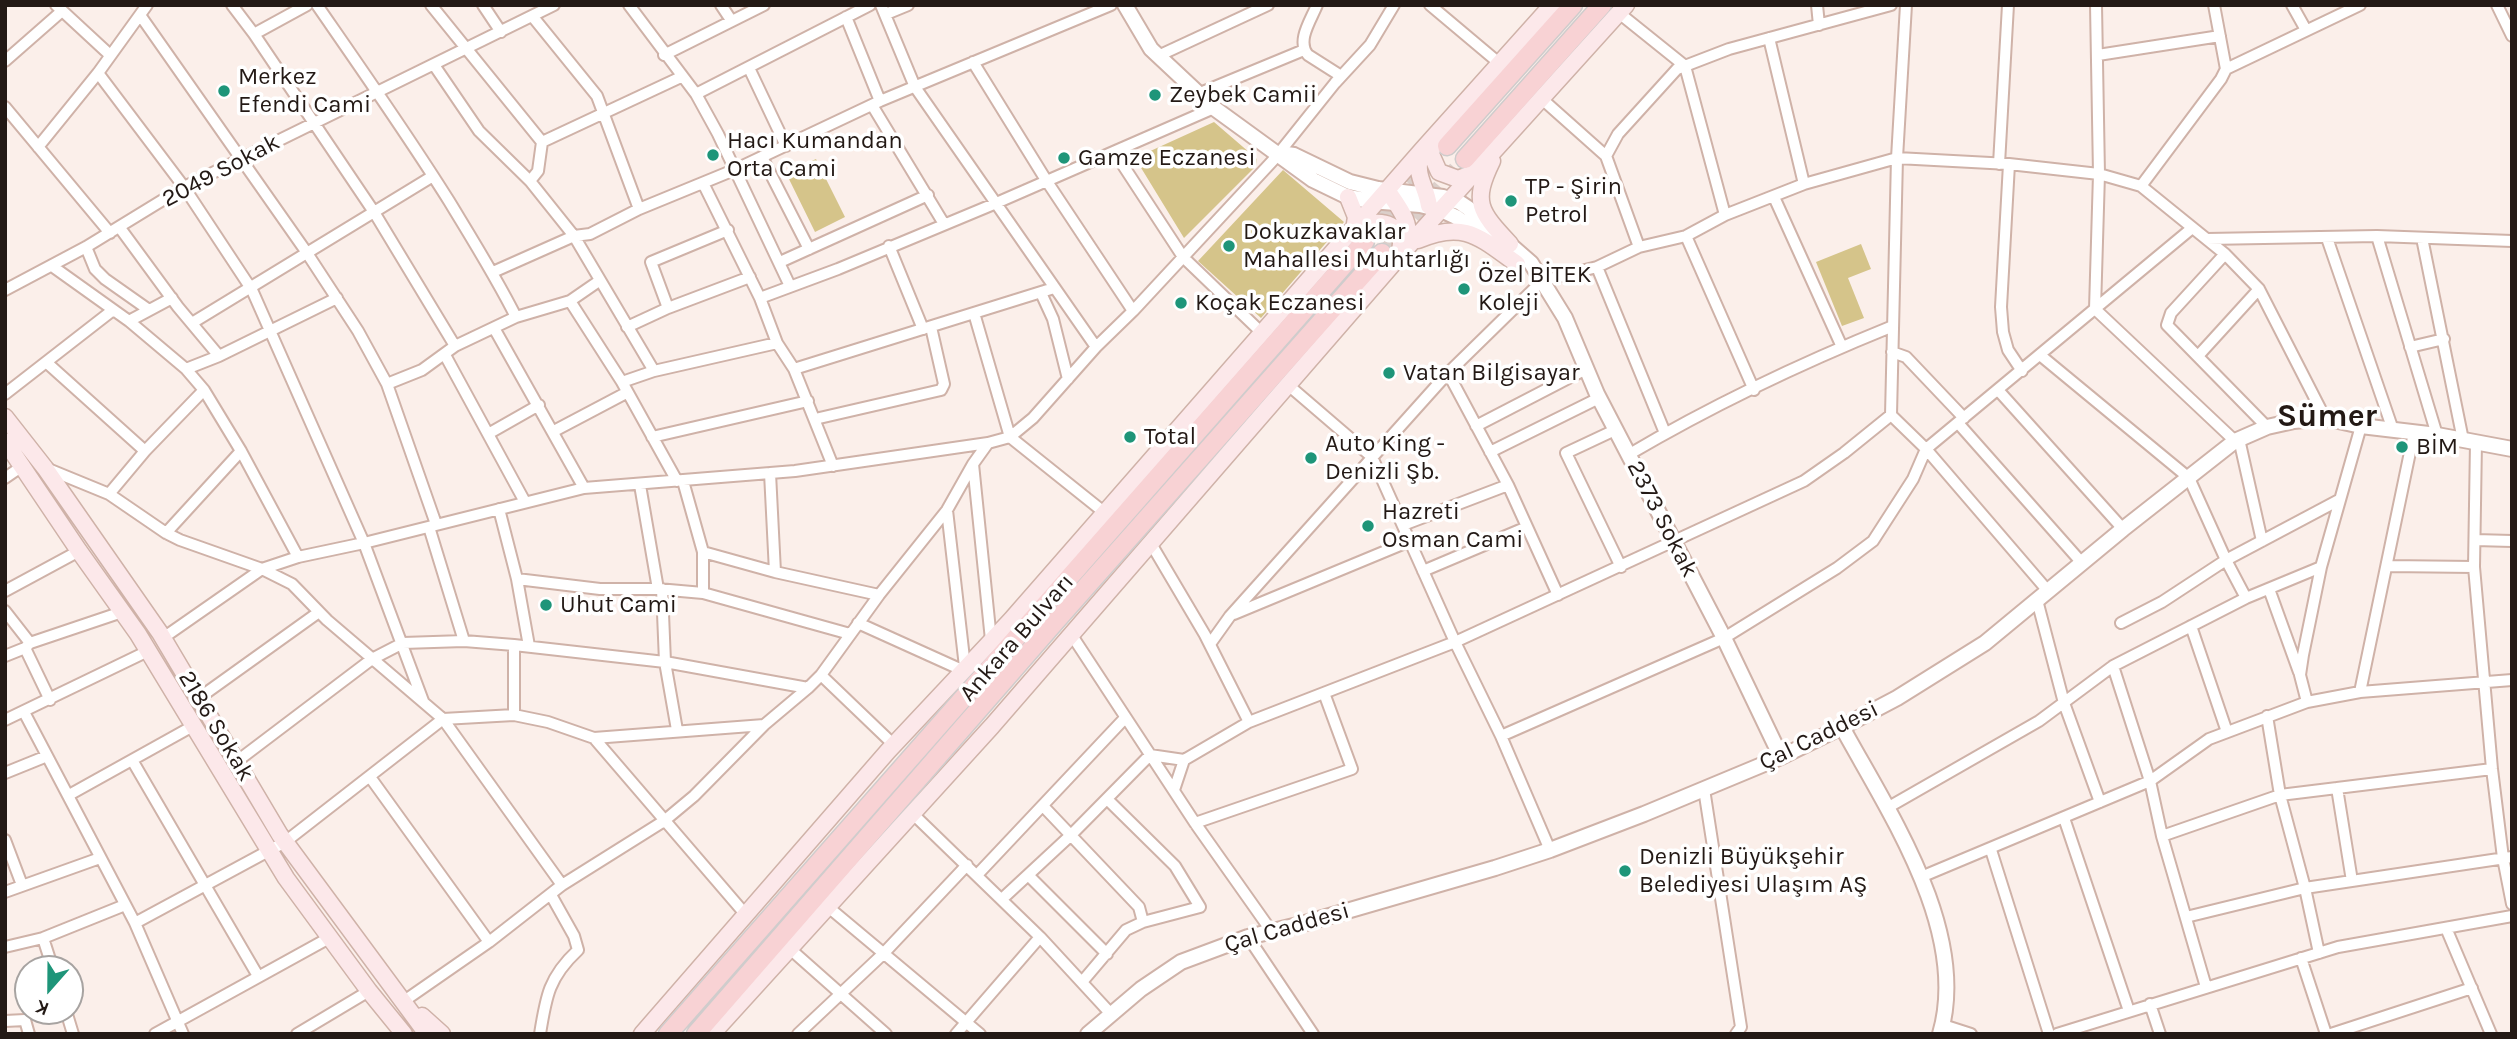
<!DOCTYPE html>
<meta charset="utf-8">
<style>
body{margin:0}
#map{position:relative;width:2517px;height:1039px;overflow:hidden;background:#fbefea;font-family:Karla,sans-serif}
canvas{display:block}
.frame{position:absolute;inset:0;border:7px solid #231915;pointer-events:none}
.north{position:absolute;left:14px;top:955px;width:70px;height:70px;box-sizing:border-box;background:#fff;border:2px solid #a7a3a1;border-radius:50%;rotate:201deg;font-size:19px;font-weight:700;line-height:28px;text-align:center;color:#231915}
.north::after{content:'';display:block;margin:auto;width:24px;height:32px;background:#1e9579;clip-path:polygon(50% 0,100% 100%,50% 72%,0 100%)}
</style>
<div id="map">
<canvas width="2517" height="1039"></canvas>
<div class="frame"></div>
<div class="north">K</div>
</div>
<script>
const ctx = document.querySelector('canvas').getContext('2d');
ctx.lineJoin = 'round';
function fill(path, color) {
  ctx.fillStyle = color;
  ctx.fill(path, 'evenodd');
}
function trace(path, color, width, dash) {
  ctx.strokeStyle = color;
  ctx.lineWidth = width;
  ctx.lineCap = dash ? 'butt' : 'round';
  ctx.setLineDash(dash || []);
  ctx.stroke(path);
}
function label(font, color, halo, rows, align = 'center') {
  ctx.font = font + ' Karla,sans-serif';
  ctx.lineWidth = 7;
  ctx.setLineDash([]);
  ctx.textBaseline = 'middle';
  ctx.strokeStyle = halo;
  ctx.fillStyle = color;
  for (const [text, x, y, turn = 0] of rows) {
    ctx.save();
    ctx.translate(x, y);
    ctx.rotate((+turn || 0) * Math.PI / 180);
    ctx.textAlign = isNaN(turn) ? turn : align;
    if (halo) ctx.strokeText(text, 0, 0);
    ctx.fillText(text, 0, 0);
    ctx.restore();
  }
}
const green = new Path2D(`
 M1214 122 1257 159 1256 166 1184 238 1135 158Z
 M816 159 845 217 815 232 786 173Z
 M1283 170 1344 222 1261 318 1198 261Z
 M1861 244 1871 269 1848 278 1864 318 1842 326 1816 262Z`);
const secondaryTunnel = new Path2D(`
 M1365 241 1447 146
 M1382 253 1465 159`);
const minor = new Path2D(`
 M56 5 110 55
 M232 5 254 34 374 212 455 346
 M317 5C362 70 407 134 449 201 472 239 496 277 516 317
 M431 5 542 142 538 171 530 181
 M483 5 501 32
 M629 5 696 94 718 134 790 286
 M721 5 731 20
 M881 5 915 87 1096 347
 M1317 5C1311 20 1296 41 1308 55L1341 76
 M1430 5 1499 63
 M1817 5 1819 25
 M1906 5 1897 158 1891 415 1926 449 2048 591
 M2096 5 2099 174 2095 309 2235 441
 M2292 5 2306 30
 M2497 5 2512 36
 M1619 13 1685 66 1725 215
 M886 14 908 5
 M140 15 305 250 358 331 387 384 436 524
 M533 17 597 96 639 209
 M846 17 880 101
 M254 34 307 5
 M1769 38 1804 184
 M664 55 764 5
 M2098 55 2220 36
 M1158 56 1268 5
 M5 61 62 11
 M973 62 1046 180 1133 311
 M434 65 479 131 530 181 574 236 654 371
 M749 68 786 146
 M2226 69 2360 5
 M98 73 184 187 252 290 364 543 423 701
 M1200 93 1304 50
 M696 94 870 5
 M1542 99 1606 156
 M872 105 944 224
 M5 107 110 233
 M542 142 681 77
 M38 147 98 73 147 5
 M1115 153 1183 257 1262 333
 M1279 153 1335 83 1370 45 1394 5
 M762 157 809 249
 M1999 164 2008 5
 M2009 164 2001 307 2003 332 2008 350 2022 371
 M703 183 760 298 777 343 794 369 833 466
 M2141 186 2221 79 2226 69 2214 5
 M1774 197 1842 347
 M120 228 178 307 219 356
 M1686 236 1754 390
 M2377 236 2437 435
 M2327 238 2393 430
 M2422 238 2463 440
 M2207 239 2377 236 2512 241
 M889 246 923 329
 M86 247 95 269 105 279 149 310
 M1639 247 1606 156 1618 134 1677 69 1729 49 1891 5
 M2225 254 2171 313 2167 325 2267 427
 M780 262 928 195
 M52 266 129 321 186 369 204 390 241 451 298 557
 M1597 267 1665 433
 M493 272 574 236 590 234 639 209 734 170 880 101 1111 5
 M5 290 86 247 184 187 554 5
 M1041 293 1053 319 1068 379
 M760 298 838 269 994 204 1214 108
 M570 301 622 382 677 481
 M668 308 651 262 728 230
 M974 313 1010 437 1105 513
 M129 321 172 298
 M192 323 433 176
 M627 327 668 308 750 277
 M494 328 584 488
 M2410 347 2444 339
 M1892 352 1906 357 1964 418
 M445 355 525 502
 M2040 355 2189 478 2226 560 2246 598
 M2198 356 2259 289
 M46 362 145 451
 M186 369 219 356 337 298
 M794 369 1054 288
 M1448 373 1508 485 1558 595
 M622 382 654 371 777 343
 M387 384 422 370 455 346 516 317 570 301 599 281
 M1287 384 1372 457 1455 642 1501 736 1550 850
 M1998 390 2123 529
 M5 394 113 310
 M815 419 941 390 944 384 931 327
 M1958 423 2082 563
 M1476 426 1586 369
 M1615 430 1566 453 1621 567
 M554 431 626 393
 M488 434 539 405
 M652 437 808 401
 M2239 439 2262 541
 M2476 442 2474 567 2492 769 2503 858 2512 904
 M1490 452 1599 398
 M1628 455C1711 406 1804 362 1893 326
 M973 464 991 640
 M48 469 109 494 166 533 180 540 262 569 298 557 364 543 584 488 795 471 988 443
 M770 473 775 572
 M5 478 21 467
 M683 481 703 552V593
 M640 485 658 589
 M109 494 145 451 204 390
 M499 509 517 579 529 646
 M947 510 965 667
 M1403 525 1508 485
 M429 527 464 641
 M166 533 241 451
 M2475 540 2512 541
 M1150 542 1205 635 1249 722
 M703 552 775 572 879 595
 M2388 566 2474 567
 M1423 571 1527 527
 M517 579 600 589H658L703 593 850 634
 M662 589 665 662 677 730
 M2269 589 2299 672
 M5 591 79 551
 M2037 600 2064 703 2100 802
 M5 611 30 643
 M1234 614 1410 541
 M858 623 962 670
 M2121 623 2162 602 2226 560 2339 500
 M2191 626 2227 732
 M1071 634 1195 823 1272 932
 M163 638 262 569 292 584 327 620 443 719 562 885
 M1210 644 1230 616 1448 373 1542 281 1597 267 1639 247 1686 236 1725 215 1804 184 1897 158 2009 164 2099 174 2141 186 2225 254 2259 289 2325 418
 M25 648 50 700
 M5 656 25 648 30 643 122 612
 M2113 666 2150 781 2162 836 2206 987
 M821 675 894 745
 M2360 692 2414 433
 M199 698 319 612
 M2307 702 2300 675 2303 655 2321 567 2361 426
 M24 712 135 923 183 1034
 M514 715V645
 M2267 716 2280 795 2305 888 2319 953
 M5 720 148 651
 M1501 736 1724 638 1837 568 1873 541 1913 479 1926 449 2191 229
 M594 738 746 915
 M132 760 258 976
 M236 762 372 659 403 643 464 641 514 645 665 662 808 688
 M5 773 47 756
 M370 777 489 942
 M2337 788 2352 881
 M1704 789 1741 1027 1736 1034
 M1174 790 1184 760 1249 722 1455 642 1804 481 1844 453 1891 415
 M69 795 193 726
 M1043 806 1139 907 1143 922
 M1887 808 2039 721 2113 666 2246 598 2321 567
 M912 813 1040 937 1111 1014
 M2064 818 2129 1011
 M1195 823 1352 769 1324 693
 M2162 836 2280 795 2492 769
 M5 840 22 885
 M1991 850 2049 1034
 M977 875 1125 718
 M1028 875 1107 954
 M1921 877 2150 781 2209 739 2307 702 2360 692 2512 680
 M5 892 100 858
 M1002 899 1071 835 1150 755 1184 760
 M827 906 980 1034
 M2186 917 2305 888 2512 857
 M135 923 285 842 443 719 514 715 548 722 594 738 764 725
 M2446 928 2491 1034
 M1248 937 1313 1034
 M43 938 53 969
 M5 947 43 938 125 905
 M789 948 886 1034
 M2301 958 2326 1034
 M1082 982 1126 930 1143 922 1200 907 1175 866 1107 799
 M404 1001 489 942 562 885 664 821 694 796 764 725 808 688 821 675 879 595 947 510 973 464 988 443 1010 437 1033 418 1096 347 1133 311 1278 155
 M2150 1004 2160 1034
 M66 1011 73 1034
 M5 1021 25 1020 29 1034
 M1943 1025 1971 1034
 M155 1034 329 938
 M297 1034 369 991
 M540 1034C546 996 549 977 578 950L574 936 551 895
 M798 1034 883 954 967 865
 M956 1034 1040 937
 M2057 1034 2338 947 2512 916
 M2331 1034 2472 988`);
const tertiary = new Path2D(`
 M1125 5 1151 49 1214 108 1313 180 1348 197 1371 201 1420 205 1441 210 1456 217 1486 238
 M1278 155 1279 153 1294 155 1350 182 1378 189 1443 197 1459 202 1468 208 1531 263 1565 318 1597 394 1724 638 1781 757
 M1842 727C1889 813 1970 932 1940 1034
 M1088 1034 1141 989 1181 962 1248 937 1302 924 1495 868 1550 850 1644 814 1781 757 1842 727 1897 698 1985 643 2123 529 2235 441 2267 427 2294 421 2325 418 2361 426 2437 435 2512 449`);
const secondary = new Path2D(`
 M1434 137 1431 154 1439 172 1458 179 1474 173
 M1421 153C1414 177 1426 184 1429 206
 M1492 161C1472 202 1479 211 1510 244
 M1387 190C1400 209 1412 222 1407 246
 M1348 197 1356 217 1354 230
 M1356 229C1379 215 1411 225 1398 256
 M1418 240C1464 220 1479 237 1517 264
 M5 417 45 468 160 633 280 835 427 1034
 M5 441 79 551 138 634 286 878 369 991 404 1034
 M422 1016 442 1034
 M642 1034 888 751 1011 620 1422 150 1552 5
 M712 1034 992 726 1418 235 1626 5`);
const primary = new Path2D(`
 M1447 146 1573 5
 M1465 159 1602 5
 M668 1034 1365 241
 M696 1034 1054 623 1382 253`);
const markers = [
 [224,91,7,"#1e9579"],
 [1155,95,7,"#1e9579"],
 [713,155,7,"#1e9579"],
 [1064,158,7,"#1e9579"],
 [1511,201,7,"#1e9579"],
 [1229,246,7,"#1e9579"],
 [1464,289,7,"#1e9579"],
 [1181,303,7,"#1e9579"],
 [1389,373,7,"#1e9579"],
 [1130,437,7,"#1e9579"],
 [2402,447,7,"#1e9579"],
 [1311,458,7,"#1e9579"],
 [1368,526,7,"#1e9579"],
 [546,605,7,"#1e9579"],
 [1625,871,7,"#1e9579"]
];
const poiNames = [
 ["Merkez",238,77],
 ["Efendi Cami",238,105],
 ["Zeybek Camii",1169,95],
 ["Hacı Kumandan",727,141],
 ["Orta Cami",727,169],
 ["Gamze Eczanesi",1078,158],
 ["TP - Şirin",1525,187],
 ["Petrol",1525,215],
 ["Dokuzkavaklar",1243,232],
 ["Mahallesi Muhtarlığı",1243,260],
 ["Özel BİTEK",1478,275],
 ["Koleji",1478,303],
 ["Koçak Eczanesi",1195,303],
 ["Vatan Bilgisayar",1403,373],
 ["Total",1144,437],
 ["Auto King -",1325,444],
 ["Denizli Şb.",1325,472],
 ["BİM",2416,447],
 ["Hazreti",1382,512],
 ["Osman Cami",1382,540],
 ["Uhut Cami",560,605],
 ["Denizli Büyükşehir",1639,857],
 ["Belediyesi Ulaşım AŞ",1639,885]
];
const streetNames = [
 ["2049 Sokak",221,171,-28],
 ["2373 Sokak",1662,519,63],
 ["Ankara Bulvarı",1017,638,-49],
 ["2186 Sokak",216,726,59],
 ["Çal Caddesi",1819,736,-26],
 ["Çal Caddesi",1287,928,-16]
];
const districtNames = [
 ["Sümer",2327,417]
];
fill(green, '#d5c48a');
trace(secondaryTunnel, '#dbcfca', 16, [16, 8]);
trace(minor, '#cfb2a8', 14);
trace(tertiary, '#cfb2a8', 18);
trace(secondary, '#cfb2a8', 19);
trace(primary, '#cfcccc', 21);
trace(minor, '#fff', 10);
trace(tertiary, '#fff', 14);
trace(secondary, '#fce8ea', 16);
trace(primary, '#f8d2d4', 18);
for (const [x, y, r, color] of markers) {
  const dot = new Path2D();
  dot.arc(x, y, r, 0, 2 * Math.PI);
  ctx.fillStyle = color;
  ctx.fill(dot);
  trace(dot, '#fff', 2.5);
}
label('24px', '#231915', '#fff', poiNames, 'left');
label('24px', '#231915', '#fff', streetNames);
label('bold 32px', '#231915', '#fff', districtNames);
</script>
